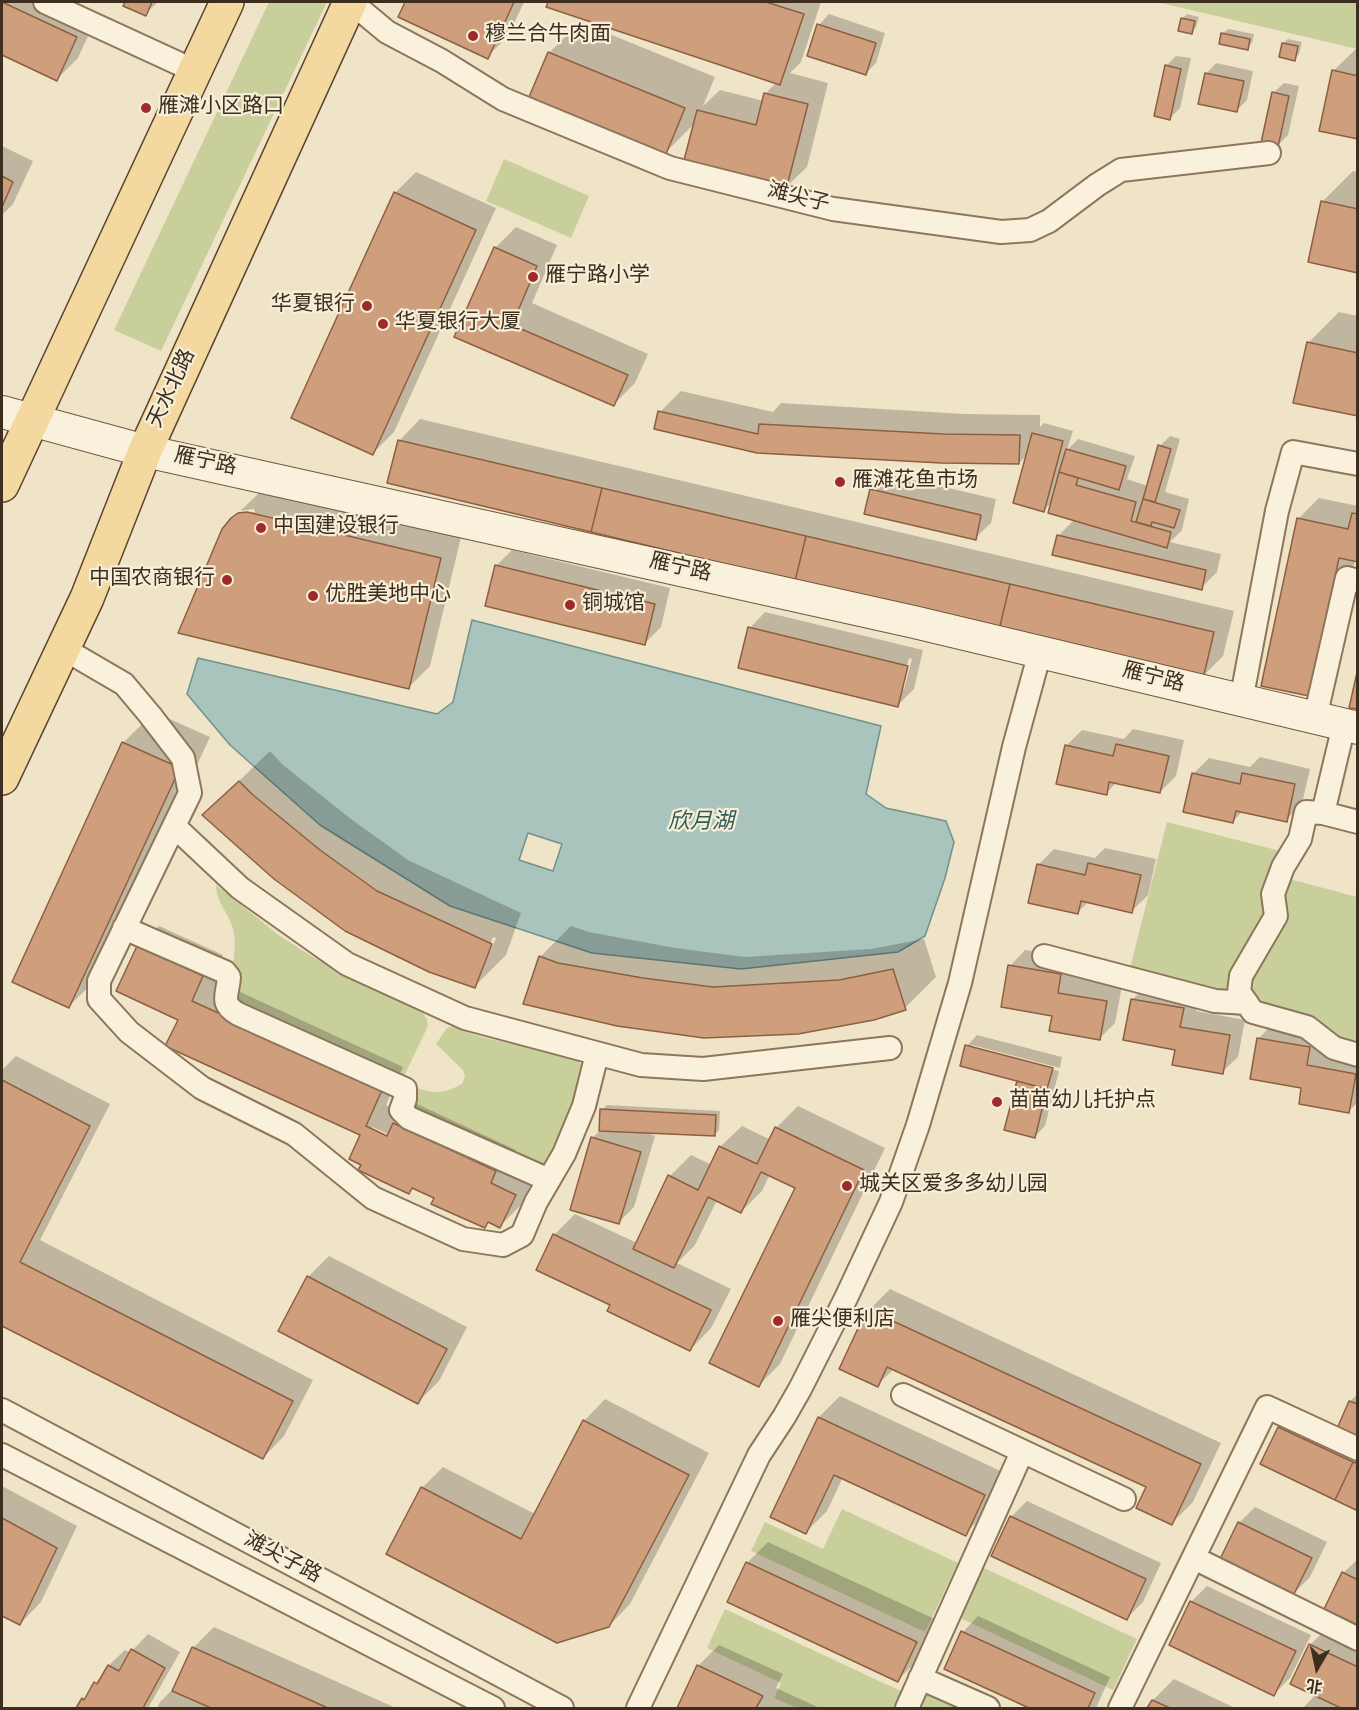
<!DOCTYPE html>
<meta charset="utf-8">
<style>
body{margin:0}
#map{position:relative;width:1359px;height:1710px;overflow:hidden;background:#f0e4c8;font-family:Spectral,"Noto Sans SC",serif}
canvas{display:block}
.frame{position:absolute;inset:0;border:3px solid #3d2e20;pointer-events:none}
.north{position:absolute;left:1287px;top:1638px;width:60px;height:60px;-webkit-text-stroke:4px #f7eed8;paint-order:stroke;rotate:189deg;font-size:16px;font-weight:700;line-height:24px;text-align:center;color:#3d2e20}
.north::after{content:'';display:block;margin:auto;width:21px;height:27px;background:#3d2e20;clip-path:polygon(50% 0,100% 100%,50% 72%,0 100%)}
</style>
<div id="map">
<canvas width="1359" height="1710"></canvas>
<div class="frame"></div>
<div class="north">北</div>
</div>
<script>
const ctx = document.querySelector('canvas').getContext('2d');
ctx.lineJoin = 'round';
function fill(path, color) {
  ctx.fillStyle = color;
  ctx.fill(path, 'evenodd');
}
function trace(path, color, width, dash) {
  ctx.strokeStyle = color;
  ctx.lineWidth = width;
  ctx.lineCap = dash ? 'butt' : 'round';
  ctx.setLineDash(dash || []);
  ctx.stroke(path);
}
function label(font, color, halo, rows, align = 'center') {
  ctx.font = font + ' Spectral,"Noto Sans SC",serif';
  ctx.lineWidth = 4.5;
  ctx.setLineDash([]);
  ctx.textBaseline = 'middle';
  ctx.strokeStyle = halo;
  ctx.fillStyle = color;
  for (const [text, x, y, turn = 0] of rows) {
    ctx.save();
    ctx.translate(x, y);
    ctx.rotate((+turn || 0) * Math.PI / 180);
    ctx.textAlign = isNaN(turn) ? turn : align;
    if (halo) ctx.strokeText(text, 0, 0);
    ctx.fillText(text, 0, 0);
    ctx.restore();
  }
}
const green = new Path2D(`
 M269 2H327L161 351 114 330Z
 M1157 2H1357V49Z
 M504 159 589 196 571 238 486 201Z
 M1167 822 1296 855 1290 879 1357 897V1047L1204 1007 1128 976Z
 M216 885 280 936 313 957 423 1013 427 1019 428 1026 404 1076 232 1003V997L240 976 233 971C233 959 236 945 234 933 231 915 216 903 216 885Z
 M453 1026C491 1045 534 1043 574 1059 580 1061 583 1066 585 1072L554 1154 545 1169 414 1112 410 1105 417 1088C437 1094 442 1094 462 1084L465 1076 463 1070 436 1044 447 1028Z
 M842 1509 958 1563 925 1632 751 1551 765 1522 823 1549Z
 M982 1567 1137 1639 1113 1690 958 1617Z
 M725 1609 922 1701 928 1690 967 1708H797L774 1698 781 1683 707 1648Z`);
const water = new Path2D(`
 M472 620 881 726 866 794 886 808 946 821 954 842 945 878 925 936 898 952 741 969 592 953 450 906 320 825 230 745 187 694 198 658 437 714 453 702ZM528 833 562 844 553 871 519 860Z`);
const shadow = new Path2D(`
 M2 2H67L97 16 78 58 57 79 2 54Z
 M127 2H158L145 14 125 5Z
 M407 2H524L508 36 487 57 400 16Z
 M549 2H821L801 62 790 73 828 83 807 167 785 188 696 122 666 152 549 53 580 22 715 77 703 106 720 90 764 101 766 93 777 82 548 6Z
 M829 14 885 33 876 63 865 74 819 25Z
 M1187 14 1199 17 1196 27 1192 32 1182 19Z
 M1228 29 1254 34 1252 43 1247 48 1223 33Z
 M1288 39 1302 42 1299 54 1295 59 1283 43Z
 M1358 47V138L1333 71Z
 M1176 56 1191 58 1180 108 1170 118 1166 66Z
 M1216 63 1253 71 1247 100 1237 110 1206 74Z
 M1284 83 1299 86 1288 135 1278 145 1273 93Z
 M2 146 33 161 13 204 2 215Z
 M1353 171 1358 172V271L1322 202Z
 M416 172 496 208 394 432 373 453 395 193Z
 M516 227 557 245 532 303 648 354 635 383 614 404 456 336 495 248Z
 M1339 312 1358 316V415L1308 343Z
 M681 391 773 412 781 403 965 414 1040 415V427L1044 423 1073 431 1067 450 1078 439 1135 456 1127 479 1148 486 1160 446 1170 436 1180 439 1165 492 1189 499 1182 530 1170 542 1221 554 1217 572 1201 588 1058 536 1075 519 1053 501 1044 510 1028 454 1019 463 757 452 660 412Z
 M420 419 1234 611 1223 656 1202 677 399 441Z
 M887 474 996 499 991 523 975 538 871 490Z
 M260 492 461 537 430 666 409 687 232 519ZM254 509 255 512 240 514V511Z
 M1319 498 1358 506V560H1355L1330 673 1262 685 1298 519Z
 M512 550 670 588 661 627 645 643 496 566Z
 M765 612 923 650 914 689 898 705 750 628ZM909 658 912 659 904 689H901Z
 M154 712 210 737 100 976 69 1006 123 743Z
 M1133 729 1184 740 1176 776 1160 792 1117 782 1106 793 1066 746 1082 730 1124 739Z
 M270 751 283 765 351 819 408 860 521 913 506 955 475 986 204 815ZM493 937 496 938 490 952H487Z
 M1260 757 1310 769 1302 804 1286 820 1243 811 1233 821 1193 774 1209 758 1250 767Z
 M1105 848 1156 859 1148 895 1132 911 1088 902 1078 912 1038 865 1054 849 1095 858Z
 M159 926 223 955 212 979 403 1067 386 1105 405 1113 415 1103 516 1150 511 1162 536 1173 521 1205 500 1226 490 1221 485 1226 436 1197 414 1187 409 1192 363 1164 362 1134 180 1019 138 947ZM372 1127 395 1137 393 1140 372 1131Z
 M571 926 589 932 675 948 745 957 871 949 924 939 936 977 905 1008 704 1037 540 957Z
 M1025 950 1076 959 1073 977 1122 986 1115 1023 1099 1039 1054 1015 1010 966Z
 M1148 984 1199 993 1196 1011 1245 1020 1238 1057 1222 1072 1177 1049 1132 1000Z
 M1275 1022 1358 1056V1102L1349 1111 1303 1087 1259 1038Z
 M977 1035 1062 1057 1060 1068 972 1045V1048L1059 1071 1045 1126 1034 1137 1019 1080 967 1046Z
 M16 1056 110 1104 40 1240 313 1380 284 1436 263 1458 2 1324V1070Z
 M607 1105 720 1111 719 1130 714 1135 645 1132 655 1136 634 1207 618 1223 592 1138 601 1130 602 1110Z
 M798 1106 885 1148 780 1364 759 1385 797 1187 770 1174 762 1191 741 1212 717 1200 695 1245 677 1263 731 1289 711 1328 690 1350 612 1305 554 1235 575 1214 637 1243 670 1176 691 1155 712 1165 720 1147 742 1126 771 1140 777 1127Z
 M329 1256 467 1327 439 1381 418 1402 308 1277Z
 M890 1289 1221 1443 1193 1502 1172 1523 1148 1487 894 1369 877 1385 869 1310Z
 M1358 1394V1509L1262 1463 1279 1427 1295 1412 1337 1432 1350 1401Z
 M840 1396 1005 1473 986 1513 965 1534 843 1477 827 1511 806 1532 819 1417Z
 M605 1399 709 1453 630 1604 609 1626 422 1488 443 1467 535 1514 584 1421Z
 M2 1486 77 1526 41 1602 20 1624 2 1615Z
 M1027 1501 1161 1563 1143 1602 1127 1618 993 1555 1011 1517Z
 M1255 1507 1327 1542 1310 1577 1294 1593 1239 1523Z
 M768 1542 937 1620 919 1659 898 1680 747 1563Z
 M1358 1559V1623L1343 1573Z
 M1207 1586 1311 1635 1290 1678 1274 1694 1191 1602Z
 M978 1616 1110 1677 1096 1708H1032L946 1668 963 1632Z
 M214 1627 396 1708H157L160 1702 176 1686 193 1648Z
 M1326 1629 1358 1644V1708H1303L1315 1695 1310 1645Z
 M148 1634 180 1652 148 1708H78L109 1665 125 1650 130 1653Z
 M719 1645 783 1674 776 1688 820 1708H678L698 1666Z
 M1174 1679 1235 1708H1149L1153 1700Z`);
const building = new Path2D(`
 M2 2 77 37 57 81 2 55Z
 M125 2H152L146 16 123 6Z
 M405 2H514L488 59 398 17Z
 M548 2H766L804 14 780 85 546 7Z
 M1181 18 1195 21 1192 34 1178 31Z
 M817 24 876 43 866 75 807 56Z
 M1221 33 1250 39 1248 50 1219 44Z
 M1282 43 1298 46 1295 61 1279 57Z
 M548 52 685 108 666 154 529 97Z
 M1165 65 1181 69 1170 120 1154 116Z
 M1332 70 1358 76V139L1319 131Z
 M1205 73 1244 81 1237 112 1198 104Z
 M1272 92 1289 96 1278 147 1261 143Z
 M764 93 808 104 786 190 683 164 697 110 756 125Z
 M2 176 13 182 2 207Z
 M394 192 476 230 373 455 291 418Z
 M1321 201 1358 209V273L1308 262Z
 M494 247 537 266 512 325 628 375 614 406 454 337Z
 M1307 342 1358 353V416L1293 403Z
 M658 411 758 434 759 424 943 434 1020 435 1019 464 941 463 757 453 654 429Z
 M1032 433 1063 441 1044 512 1013 503Z
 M398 440 602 488 591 532 387 483Z
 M1158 445 1171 449 1155 502 1143 499Z
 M1066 449 1126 466 1119 490 1059 472Z
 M1059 472 1078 478 1076 485 1136 502 1131 521 1171 532 1167 548 1048 513Z
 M602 488 806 536 795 581 591 532Z
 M870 489 981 515 976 540 864 514Z
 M1143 499 1180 510 1174 528 1152 522 1151 526 1136 522Z
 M247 512 441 558 409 689 178 633 222 529 231 518 238 513Z
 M1352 513 1358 514V562L1339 558 1309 696 1261 686 1297 518 1348 529Z
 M1057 535 1206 570 1202 590 1052 555Z
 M806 536 1010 584 999 630 795 581Z
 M495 565 655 604 645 645 485 606Z
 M1010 584 1214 632 1203 679 999 630Z
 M748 627 908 666 898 707 738 668Z
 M1358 668V709L1349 708Z
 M122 742 180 768 69 1008 12 982Z
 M1116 744 1169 756 1160 793 1109 782 1107 795 1056 784 1065 745 1113 756Z
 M1192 773 1240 784 1242 773 1295 784 1287 822 1236 811 1233 823 1183 812Z
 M239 781 253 795 320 850 377 891 492 944 475 988 429 972 345 931 274 879 202 815Z
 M1088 863 1141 875 1132 913 1081 901 1078 914 1028 903 1037 864 1085 875Z
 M137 946 203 976 192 1001 383 1088 366 1126 387 1136 393 1123 496 1171 491 1183 516 1195 500 1228 488 1222 485 1228 431 1204 434 1198 412 1188 409 1194 358 1170 361 1165 349 1159 360 1135 165 1046 178 1020 116 991Z
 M539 956 558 963 643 978 713 987 839 980 893 969 906 1010 874 1020 798 1034 704 1038 617 1026 523 1004Z
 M1008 965 1061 974 1058 993 1107 1001 1100 1040 1049 1031 1052 1016 1001 1007Z
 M1131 999 1184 1008 1180 1027 1230 1035 1223 1074 1172 1065 1175 1050 1123 1040Z
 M1257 1038 1310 1047 1307 1065 1356 1074 1349 1113 1299 1104 1301 1088 1250 1079Z
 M965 1045 1053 1068 1047 1089 960 1066Z
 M2 1080 90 1126 20 1262 293 1401 263 1459 2 1326Z
 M1017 1081 1047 1089 1035 1138 1004 1130Z
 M600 1109 716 1115 715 1136 599 1131Z
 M775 1127 864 1170 759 1387 709 1363 795 1188 761 1172 741 1213 708 1197 674 1268 633 1249 668 1175 698 1190 719 1146 757 1164Z
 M591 1137 641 1152 619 1224 570 1210Z
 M553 1234 711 1310 690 1351 607 1311 610 1305 536 1270Z
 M307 1276 447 1349 418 1404 278 1331Z
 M867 1309 1201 1464 1172 1525 1136 1508 1146 1487 887 1367 878 1387 839 1369Z
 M1349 1401 1358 1404V1440L1336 1431Z
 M818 1417 985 1495 966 1536 834 1475 806 1534 770 1517Z
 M583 1420 689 1475 609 1627 557 1643 386 1554 421 1487 521 1539Z
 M1278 1427 1353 1462 1335 1500 1260 1464Z
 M1353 1462 1358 1464V1511L1335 1500Z
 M1010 1516 1146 1579 1127 1620 991 1556Z
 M2 1518 57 1548 20 1625 2 1616Z
 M1238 1522 1312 1558 1294 1594 1220 1559Z
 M746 1562 917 1642 898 1682 727 1602Z
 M1342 1572 1358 1580V1625L1324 1609Z
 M1190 1601 1296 1651 1274 1696 1169 1645Z
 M961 1631 1095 1693 1088 1708H1029L944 1669Z
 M1309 1644 1358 1667V1708H1341L1290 1684Z
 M192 1647 328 1708H211L172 1691Z
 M131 1649 165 1668 143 1708H76L82 1698 84 1700 94 1682 97 1684 108 1665 119 1671Z
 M697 1665 763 1696 756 1708H677Z
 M1152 1700 1170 1708H1147Z`);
const minor = new Path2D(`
 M45 2 195 71
 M351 2 387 32 442 61 503 99 670 168 833 209 1001 232 1030 230 1049 221 1097 185 1121 170 1269 153
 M64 649 124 684 150 715 183 758 190 793 99 981V999L129 1032 202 1088 294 1134 373 1198 463 1239 503 1245 522 1235 536 1202 564 1154 584 1106 597 1054
 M1241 701 1277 511 1293 452 1358 464
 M1315 718 1347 578 1358 581
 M1344 725 1323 813 1358 822
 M1323 813 1306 812 1300 839 1283 867 1273 894 1276 916 1241 976 1239 992 1253 1012 1307 1027 1334 1048 1358 1055
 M174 826 240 888 347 964 465 1018 641 1065 703 1069 890 1048
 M124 928 225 972 229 977C228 995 219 1003 238 1014L405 1089V1099L401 1110 409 1118 549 1180
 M1044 956 1215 1001 1247 1003
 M903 1395 1124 1499
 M2 1410 562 1708
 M2 1455 493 1708
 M1194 1558 1358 1639
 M920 1678 988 1708
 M638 1708 759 1455 784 1417 800 1389 846 1298 891 1202 918 1125 960 983 1014 747 1040 652
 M907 1708 1022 1452
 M1120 1708 1267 1407 1358 1449`);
const secondary = new Path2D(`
 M2 412 145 451 914 622 1358 728`);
const primary = new Path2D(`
 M2 485 227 2
 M2 778 87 598 145 451 350 2`);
const markers = [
 [473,36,6,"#9e2a2b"],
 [146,108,6,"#9e2a2b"],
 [533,277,6,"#9e2a2b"],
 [367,306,6,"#9e2a2b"],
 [383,324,6,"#9e2a2b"],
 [840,482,6,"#9e2a2b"],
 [261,528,6,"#9e2a2b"],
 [227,580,6,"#9e2a2b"],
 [313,596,6,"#9e2a2b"],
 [570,605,6,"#9e2a2b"],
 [997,1102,6,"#9e2a2b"],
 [847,1186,6,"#9e2a2b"],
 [778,1321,6,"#9e2a2b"]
];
const poiNames = [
 ["穆兰合牛肉面",485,36],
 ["雁滩小区路口",158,108],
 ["雁宁路小学",545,277],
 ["华夏银行",355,306,"right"],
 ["华夏银行大厦",395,324],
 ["雁滩花鱼市场",852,482],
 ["中国建设银行",273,528],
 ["中国农商银行",215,580,"right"],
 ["优胜美地中心",325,596],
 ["铜城馆",582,605],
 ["苗苗幼儿托护点",1009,1102],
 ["城关区爱多多幼儿园",859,1186],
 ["雁尖便利店",790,1321]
];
const streetNames = [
 ["滩尖子",798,199,14],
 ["天水北路",173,389,-65],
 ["雁宁路",205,463,12],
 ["雁宁路",680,569,13],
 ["雁宁路",1153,679,14],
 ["滩尖子路",282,1559,28]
];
const waterNames = [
 ["欣月湖",701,824]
];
fill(green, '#c9cf9b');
fill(water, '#a9c4bc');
trace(water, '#6f938a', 1.5);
fill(shadow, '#0003');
fill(building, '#cf9f7d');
trace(building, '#8d5f41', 1.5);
trace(minor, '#8d765c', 26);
trace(secondary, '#6f573f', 34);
trace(primary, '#5b4430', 36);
trace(minor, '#faf1dc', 22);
trace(secondary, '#faf1dc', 32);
trace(primary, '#f3d9a0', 33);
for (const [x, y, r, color] of markers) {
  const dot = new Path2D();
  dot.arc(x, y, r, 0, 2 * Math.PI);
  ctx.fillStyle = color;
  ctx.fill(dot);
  trace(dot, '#f7eed8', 2);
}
label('21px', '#3d2e20', '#f7eed8', poiNames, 'left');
label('21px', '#3d2e20', '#f7eed8', streetNames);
label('italic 22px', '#2f5d5a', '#f7eed8', waterNames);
</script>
